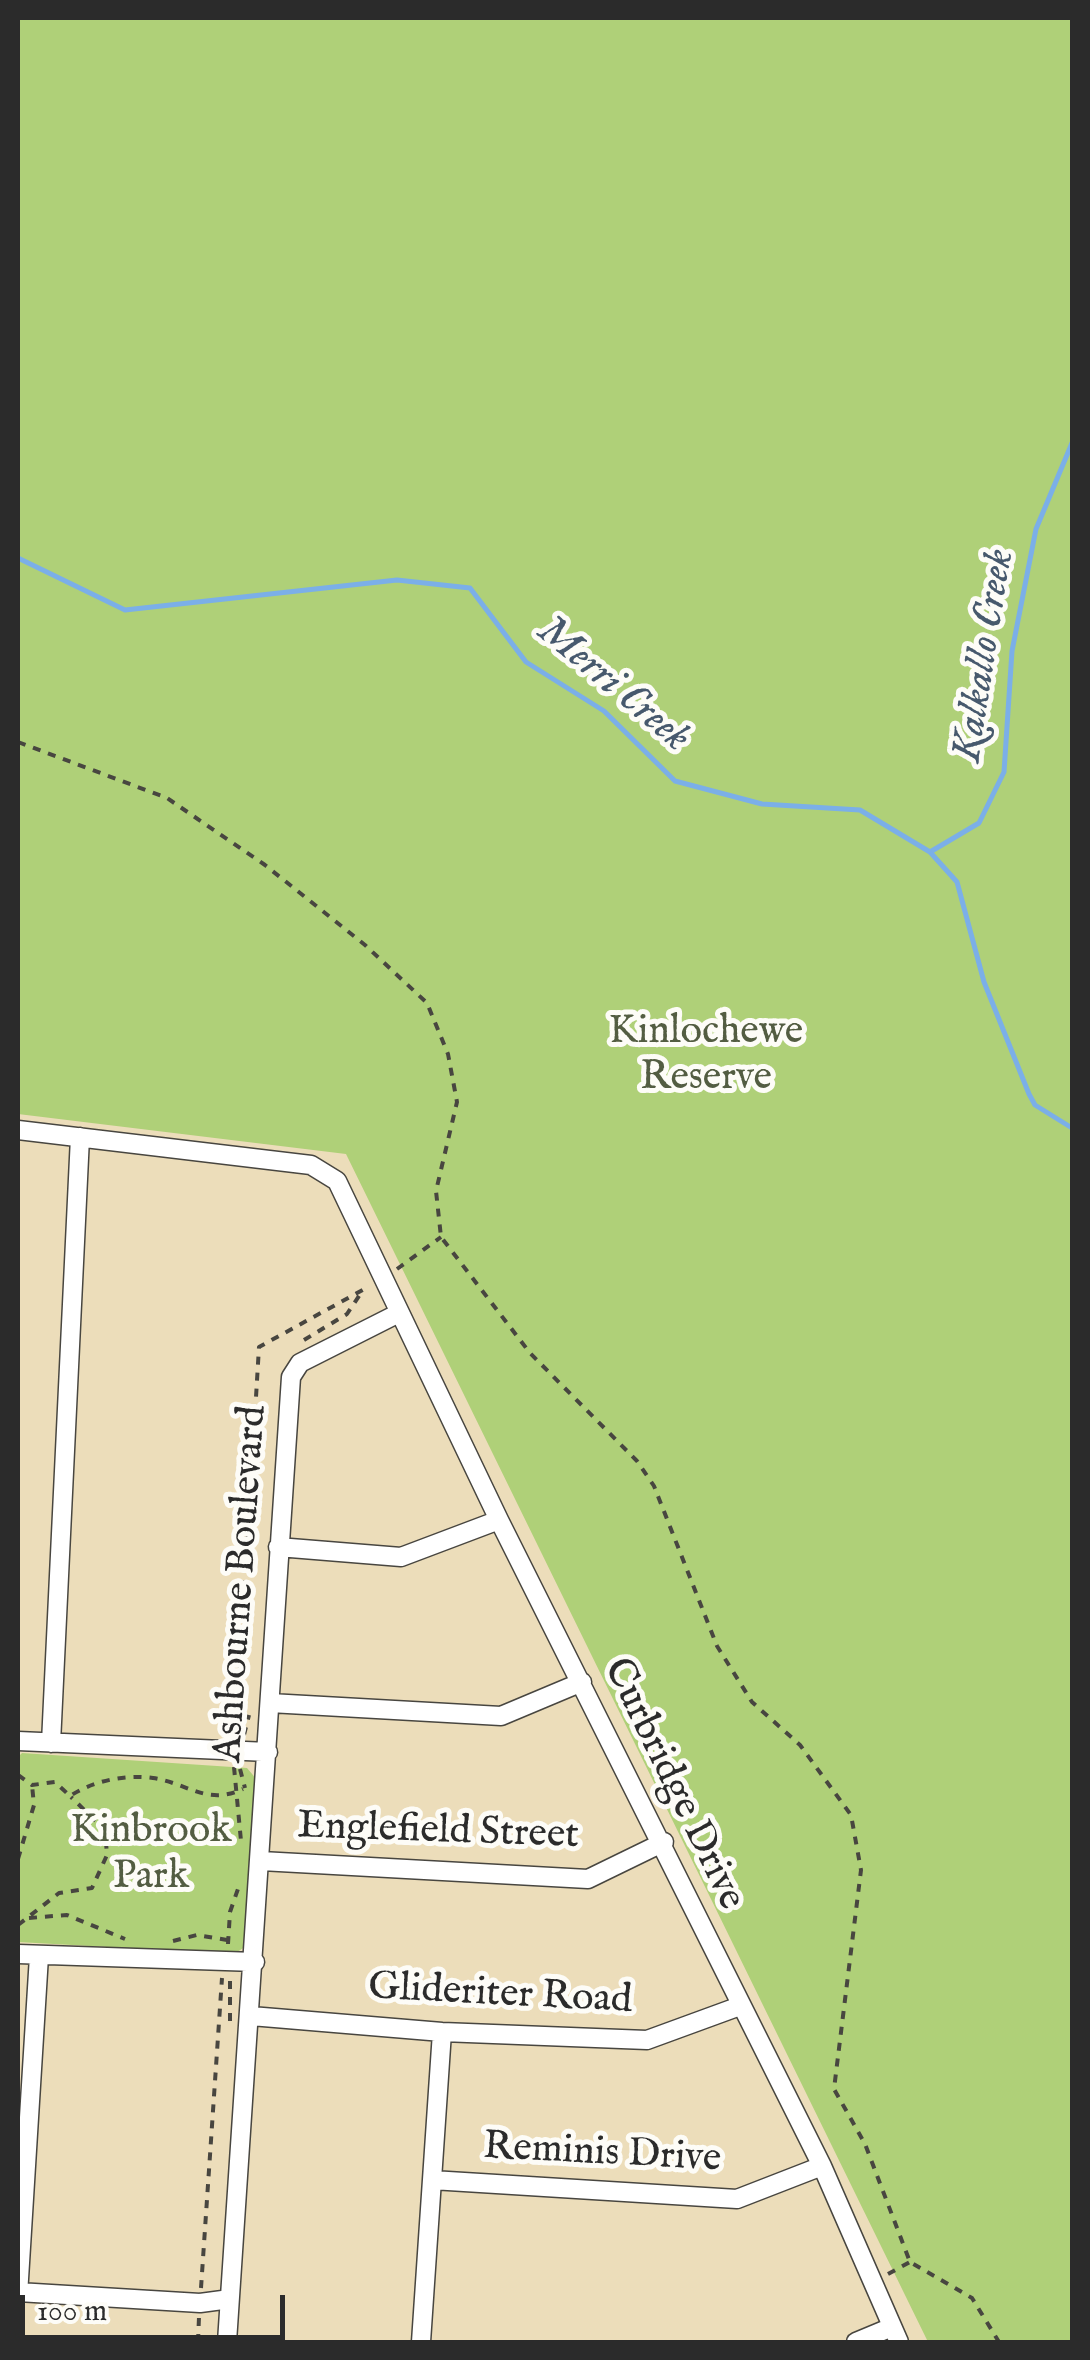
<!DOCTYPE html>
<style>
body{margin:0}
#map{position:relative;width:1090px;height:2360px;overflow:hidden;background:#ecddba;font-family:"IM FELL English",serif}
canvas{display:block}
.frame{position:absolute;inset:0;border:20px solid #2b2b2b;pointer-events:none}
.scale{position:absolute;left:20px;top:2295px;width:265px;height:45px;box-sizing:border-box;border:5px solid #2b2b2b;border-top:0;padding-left:12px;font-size:30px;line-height:35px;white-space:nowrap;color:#2b2b2b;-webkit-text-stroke:8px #fdfcf7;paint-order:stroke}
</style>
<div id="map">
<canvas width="1090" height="2360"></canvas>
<div class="frame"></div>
<div class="scale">100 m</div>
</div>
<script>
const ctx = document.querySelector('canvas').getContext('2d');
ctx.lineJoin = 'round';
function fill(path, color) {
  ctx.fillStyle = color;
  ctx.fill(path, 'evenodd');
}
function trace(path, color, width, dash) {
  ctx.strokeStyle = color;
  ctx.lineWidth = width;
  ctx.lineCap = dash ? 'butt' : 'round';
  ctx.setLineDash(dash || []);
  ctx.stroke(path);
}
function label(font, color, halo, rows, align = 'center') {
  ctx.font = font + ' "IM FELL English",serif';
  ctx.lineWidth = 10;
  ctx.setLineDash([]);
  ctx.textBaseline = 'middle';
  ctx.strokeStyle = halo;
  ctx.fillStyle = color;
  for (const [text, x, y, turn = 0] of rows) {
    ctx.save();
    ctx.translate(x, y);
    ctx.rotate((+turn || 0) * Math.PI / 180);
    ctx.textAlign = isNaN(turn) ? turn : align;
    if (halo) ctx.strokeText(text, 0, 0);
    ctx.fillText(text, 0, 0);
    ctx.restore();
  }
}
const green = new Path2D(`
 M18 18H1072V2342H928L346 1154 18 1114Z
 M22 1753 247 1768 258 1781 248 1945 234 1954 18 1942V1757Z`);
const stream = new Path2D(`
 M18 558 125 610 397 580 470 588 526 662 604 711 675 781 762 804 860 810 930 852 957 882 984 982 1029 1094 1035 1105 1072 1128
 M930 852 979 823 1004 772 1012 651 1036 529 1072 443`);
const path = new Path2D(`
 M18 742 167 798 265 865 365 945 427 1003 448 1054 457 1102 436 1191 441 1237 530 1353 637 1461 654 1486 717 1646 752 1702 800 1745 851 1815 861 1870 834 2089 865 2144 910 2262 972 2298 999 2342
 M397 1269 441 1237
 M304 1340 347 1314 361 1293
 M236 1732 259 1347 368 1287
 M244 1735 249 1715
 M234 1767 241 1841
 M240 1769 245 1788
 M18 1775 32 1785 55 1782 70 1796C93 1781 125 1774 153 1778 187 1783 207 1806 243 1789
 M18 1859 34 1805 32 1785
 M29 1918 67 1915 125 1939
 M18 1925 59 1893 92 1888 107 1855 105 1830 71 1797
 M173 1941 197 1935 227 1940
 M228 1944 230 1912 239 1886
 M230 2021V1975
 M888 2274 910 2262
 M201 2288 222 1978
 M198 2342 199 2317`);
const minor = new Path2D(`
 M18 1130 311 1165 337 1181 499 1520 822 2166 899 2342
 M278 1547 401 1557 499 1520
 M270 1703 501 1716 582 1682
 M18 1741 268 1752
 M51 1743 80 1137
 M261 1861 588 1879 664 1842
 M18 1954 255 1962
 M251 2016 442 2032 647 2040 740 2006
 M432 2180 737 2199 822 2166
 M18 2292 200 2303 230 2299
 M18 2295 39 1956
 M227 2342 291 1377 300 1363 399 1313
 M421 2342 442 2032
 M856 2342 892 2327`);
const parkNames = [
 ["Kinlochewe",706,1034],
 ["Reserve",706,1080],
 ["Kinbrook",151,1833],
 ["Park",151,1879]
];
const streetNames = [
 ["Ashbourne Boulevard",243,1584,-86],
 ["Curbridge Drive",672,1785,64],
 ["Englefield Street",438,1833,2],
 ["Glideriter Road",500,1996,3],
 ["Reminis Drive",602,2155,3]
];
const waterNames = [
 ["Kalkallo Creek",986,656,-81],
 ["Merri Creek",612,686,40]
];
fill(green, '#afd078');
trace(stream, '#7bafe8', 5);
trace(minor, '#484640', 21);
trace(path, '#484640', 4, [8, 8]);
trace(minor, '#fff', 18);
label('40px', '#535d42', '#fdfcf7', parkNames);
label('40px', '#2b2b2b', '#fdfcf7', streetNames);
label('italic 42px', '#47596d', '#fdfcf7', waterNames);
</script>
